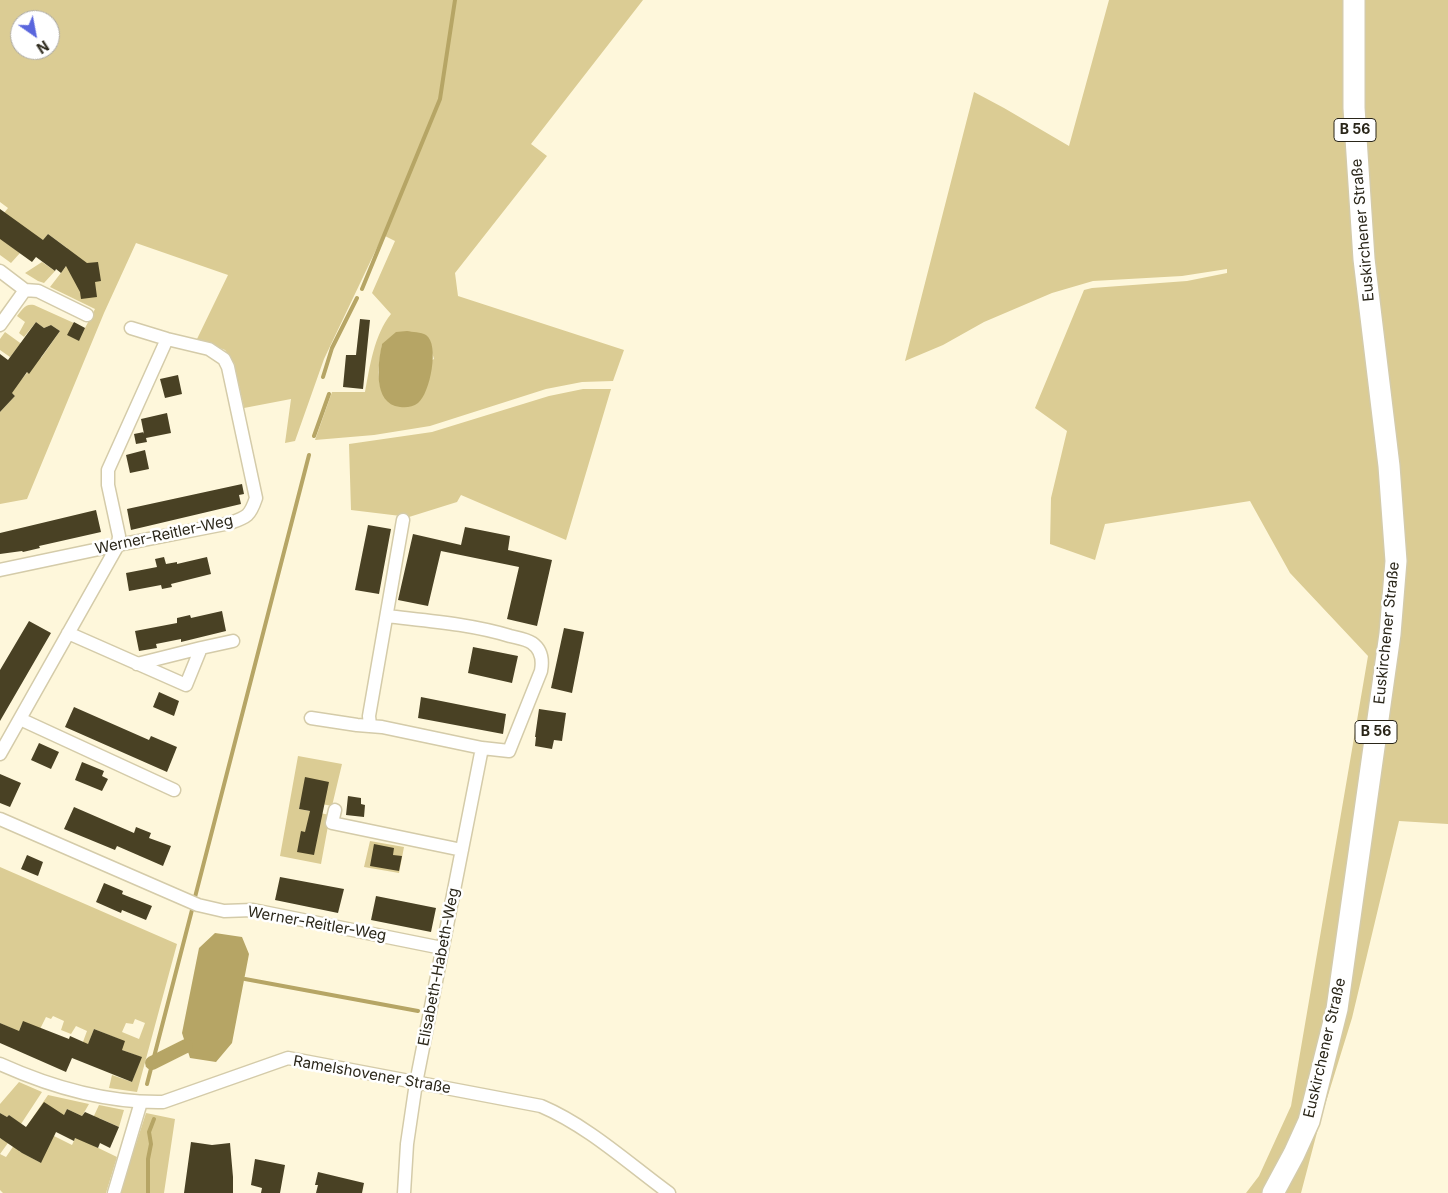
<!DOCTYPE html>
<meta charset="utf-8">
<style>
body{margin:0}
#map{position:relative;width:1448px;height:1193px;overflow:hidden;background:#fef7db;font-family:Inter,sans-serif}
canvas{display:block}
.north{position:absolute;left:10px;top:10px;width:50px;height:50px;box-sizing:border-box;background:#fff;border:1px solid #aaa8a3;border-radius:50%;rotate:147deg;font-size:14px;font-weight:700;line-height:20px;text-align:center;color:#2a2619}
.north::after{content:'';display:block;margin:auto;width:18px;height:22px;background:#5a66dd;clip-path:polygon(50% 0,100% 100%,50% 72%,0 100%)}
</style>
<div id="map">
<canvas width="1448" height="1193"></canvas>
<div class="north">N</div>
</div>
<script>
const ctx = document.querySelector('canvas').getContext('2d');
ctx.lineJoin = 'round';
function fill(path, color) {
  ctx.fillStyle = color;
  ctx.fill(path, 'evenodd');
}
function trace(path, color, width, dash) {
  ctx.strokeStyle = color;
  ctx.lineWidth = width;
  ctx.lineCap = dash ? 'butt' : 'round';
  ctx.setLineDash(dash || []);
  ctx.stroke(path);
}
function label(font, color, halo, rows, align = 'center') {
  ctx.font = font + ' Inter,sans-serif';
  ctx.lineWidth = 5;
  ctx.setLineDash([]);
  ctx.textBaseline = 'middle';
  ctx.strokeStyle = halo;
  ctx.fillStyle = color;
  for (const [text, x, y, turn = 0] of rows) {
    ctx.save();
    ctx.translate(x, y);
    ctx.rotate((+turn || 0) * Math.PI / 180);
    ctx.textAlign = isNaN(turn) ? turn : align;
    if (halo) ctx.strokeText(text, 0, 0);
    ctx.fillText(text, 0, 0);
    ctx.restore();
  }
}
const green = new Path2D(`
 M0 0H643L531 144 547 156 455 273 458 296 624 350 613 381 582 382 546 389 430 426 374 435 315 440 332 392H365C370 366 374 335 391 314L372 293 395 241 383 235 324 359 295 441 285 443 291 399 244 408 234 363 225 350 197 339 228 275 136 243 104 313 27 499 0 504V412L15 396 0 382 8 371 21 380 37 361 18 347 10 357 0 350V339L5 332 41 358 60 331 51 325 44 328 36 322 24 337 19 333 25 322 17 316C22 310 25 303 34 305L85 328 95 309 50 287 67 265V248L48 234 37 249 4 241 20 253 11 263 0 255V218L8 208 0 202ZM20 20H50V50H20ZM382 344 432 352 434 359 380 386 378 372Z
 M1109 0H1448V824L1399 821 1352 1018 1320 1121 1301 1193H1246L1259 1176 1291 1106 1368 656 1290 573 1250 501 1105 524 1095 560 1050 544 1051 498 1067 431 1035 408 1084 290 1092 288 1187 281 1227 273V269L1182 276 1093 281 1052 293 984 322 943 345 905 361 974 92 1004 108 1069 146Z
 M42 262 55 271 44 283 38 281 25 273Z
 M583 389H611L566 540 461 495 457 502 409 517 351 510 349 444 432 432 549 396Z
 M298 756 342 764 332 806 301 800 299 809 330 815 321 864 280 856Z
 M370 841 404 847 399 873 364 867Z
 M0 867 177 944 137 1092 109 1088 112 1075 132 1082 141 1057 122 1050 119 1039 94 1029 82 1060 77 1058 87 1031 76 1026 71 1034 61 1030 64 1021 53 1016 51 1019 46 1017 40 1029 23 1022 14 1041 11 1028 0 1023ZM135 1019 145 1023 139 1039 122 1032 126 1023 133 1024Z
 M19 1082 42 1092 21 1124 9 1115 7 1117 0 1113V1104Z
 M48 1095 89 1104 82 1116 67 1109 54 1136 72 1145 85 1117 92 1120 99 1105 124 1110 119 1127 99 1118 88 1143 117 1157 106 1193H3L0 1190V1138L8 1143 0 1154 6 1157ZM30 1128 41 1163 19 1151Z
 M146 1113 175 1119 164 1193H120Z`);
const water = new Path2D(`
 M407 331C412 332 421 332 426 335 440 344 430 394 418 403 413 407 406 408 400 407 372 404 378 362 382 344L396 332Z
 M215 933 242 937 249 954 232 1043 216 1062 190 1058 182 1033 199 948Z`);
const stream = new Path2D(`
 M362 289 440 99 455 0
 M323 377 332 348 357 298
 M314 436 329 394
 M194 901 309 455
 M245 979 418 1011
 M147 1084 193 906
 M148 1193V1159L151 1144 149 1132 154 1119`);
const canal = new Path2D(`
 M152 1063 186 1046`);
const building = new Path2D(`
 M0 209 43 240 48 234 87 263 98 262 101 281 95 282 97 297 81 299 80 292 66 266 61 273 56 269 55 271 36 257 32 262 0 239Z
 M360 319 370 320 363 389 343 387 346 355H356Z
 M36 322 44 328 51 325 60 331 29 374 27 372 12 393 15 396 0 412V354L8 360Z
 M74 322 85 328 79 341 67 335Z
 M178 375 182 394 165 398 160 379Z
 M167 413 171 433 146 438 147 442 136 444 134 434 144 432V434L141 419Z
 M145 450 149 469 130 473 126 455Z
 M242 484 244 494 239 495 241 504 131 530 127 509Z
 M96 510 101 532 39 546 40 548 23 552 22 551 0 554V533Z
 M368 525 391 529 379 594 355 590Z
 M465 527 510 536 508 550 552 560 537 626 507 619 519 567 441 551 428 606 398 600 413 534 461 545Z
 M164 557 166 564 177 562V564L207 557 211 574 171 584 172 587 162 589 161 585 129 591 126 573 157 567 155 559Z
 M222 611 226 631 181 642V639L156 644 157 648 139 651 135 631 177 623V618L190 615 191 618Z
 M29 621 51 633 0 721V670Z
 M564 628 584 632 572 693 551 688Z
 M473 647 518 656 512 683 468 673Z
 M159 692 179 701 174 716 153 707Z
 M421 697 506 714 503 734 418 718Z
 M74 707 149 740 151 736 177 747 167 772 65 727Z
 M539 709 566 713 562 741 554 740 552 749 535 746 536 737H535Z
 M39 743 59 752 51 769 31 760Z
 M82 762 104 771 102 776 108 779 102 791 75 780Z
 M0 774 21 783 10 807 0 803Z
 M305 777 329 782 314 855 297 852 301 831 305 832 310 811 299 809Z
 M348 796 361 798V804L365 805 364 817 346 815Z
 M74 807 134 833 136 827 151 833 149 838 171 846 163 866 117 846 115 850 64 829Z
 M374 844 394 848 393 855 402 856 399 871 370 866Z
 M27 855 43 862 38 876 21 869Z
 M280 877 344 889 338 913 275 900Z
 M104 883 123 891 122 894 152 906 146 920 122 910 121 913 96 902Z
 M376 896 436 908 431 932 371 920Z
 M23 1021 69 1039 70 1036 88 1044 94 1029 125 1041 122 1050 142 1057 132 1082 72 1058 66 1072 0 1043V1023L19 1031Z
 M44 1102 64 1115 67 1109 82 1116 85 1112 119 1127 110 1148 100 1143 98 1148 75 1138 74 1141 56 1132 41 1163 22 1153 0 1138V1113L7 1117 9 1115 26 1127Z
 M191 1142 212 1145 230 1143 233 1177V1193H184Z
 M255 1159 285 1165 280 1193H261L262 1188 251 1185Z
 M318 1172 364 1183 362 1193H316L318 1185H315Z`);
const street = new Path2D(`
 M0 271 25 290 38 291 87 315
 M0 325 25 290
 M0 570 118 545 230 523C247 517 250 516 256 498L228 367 224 359 209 349 167 339 131 328
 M68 633 186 685 201 648 233 641
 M137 664 201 648
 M311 718 357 725 382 727 482 748 509 751 541 671C543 660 542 650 532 643 526 639 518 638 510 636 470 624 429 621 387 616
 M20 719 174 790
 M370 725 369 716 403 520
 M0 754 118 545 119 536 108 485V470L167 339
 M335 810 332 823 462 850
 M0 819 198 905 224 911 253 910 442 948
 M0 1064C51 1087 106 1103 163 1102L288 1058 541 1106C588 1126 628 1163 669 1193
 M114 1193 141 1102
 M404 1193 407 1144 416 1083 482 748`);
const primary = new Path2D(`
 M1273 1193 1294 1154 1309 1121 1337 1009 1390 634 1396 561 1389 466 1364 259 1354 108V0`);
const shields = [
 [1355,130,42],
 [1376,732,42]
];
const shieldNames = [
 ["B 56",1355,130],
 ["B 56",1376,732]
];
const streetNames = [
 ["Euskirchener Straße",1363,230,-95],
 ["Werner-Reitler-Weg",164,535,-12],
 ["Euskirchener Straße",1387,633,-84],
 ["Werner-Reitler-Weg",317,924,10],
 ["Elisabeth-Habeth-Weg",439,967,-79],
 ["Euskirchener Straße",1325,1048,-77],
 ["Ramelshovener Straße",372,1075,10]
];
fill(green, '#dbcc94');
fill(water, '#b6a565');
trace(stream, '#b6a565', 4);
trace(canal, '#b6a565', 14);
fill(building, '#494124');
trace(street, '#d4cba9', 15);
trace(primary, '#d4cba9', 24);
trace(street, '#fff', 12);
trace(primary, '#fff', 21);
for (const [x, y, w] of shields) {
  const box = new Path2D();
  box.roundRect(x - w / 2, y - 11.5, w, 23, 4);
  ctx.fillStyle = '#fff';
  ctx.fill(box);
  trace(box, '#2a2619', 1);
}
label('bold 14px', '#2a2619', null, shieldNames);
label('15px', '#2a2619', '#fff', streetNames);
</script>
